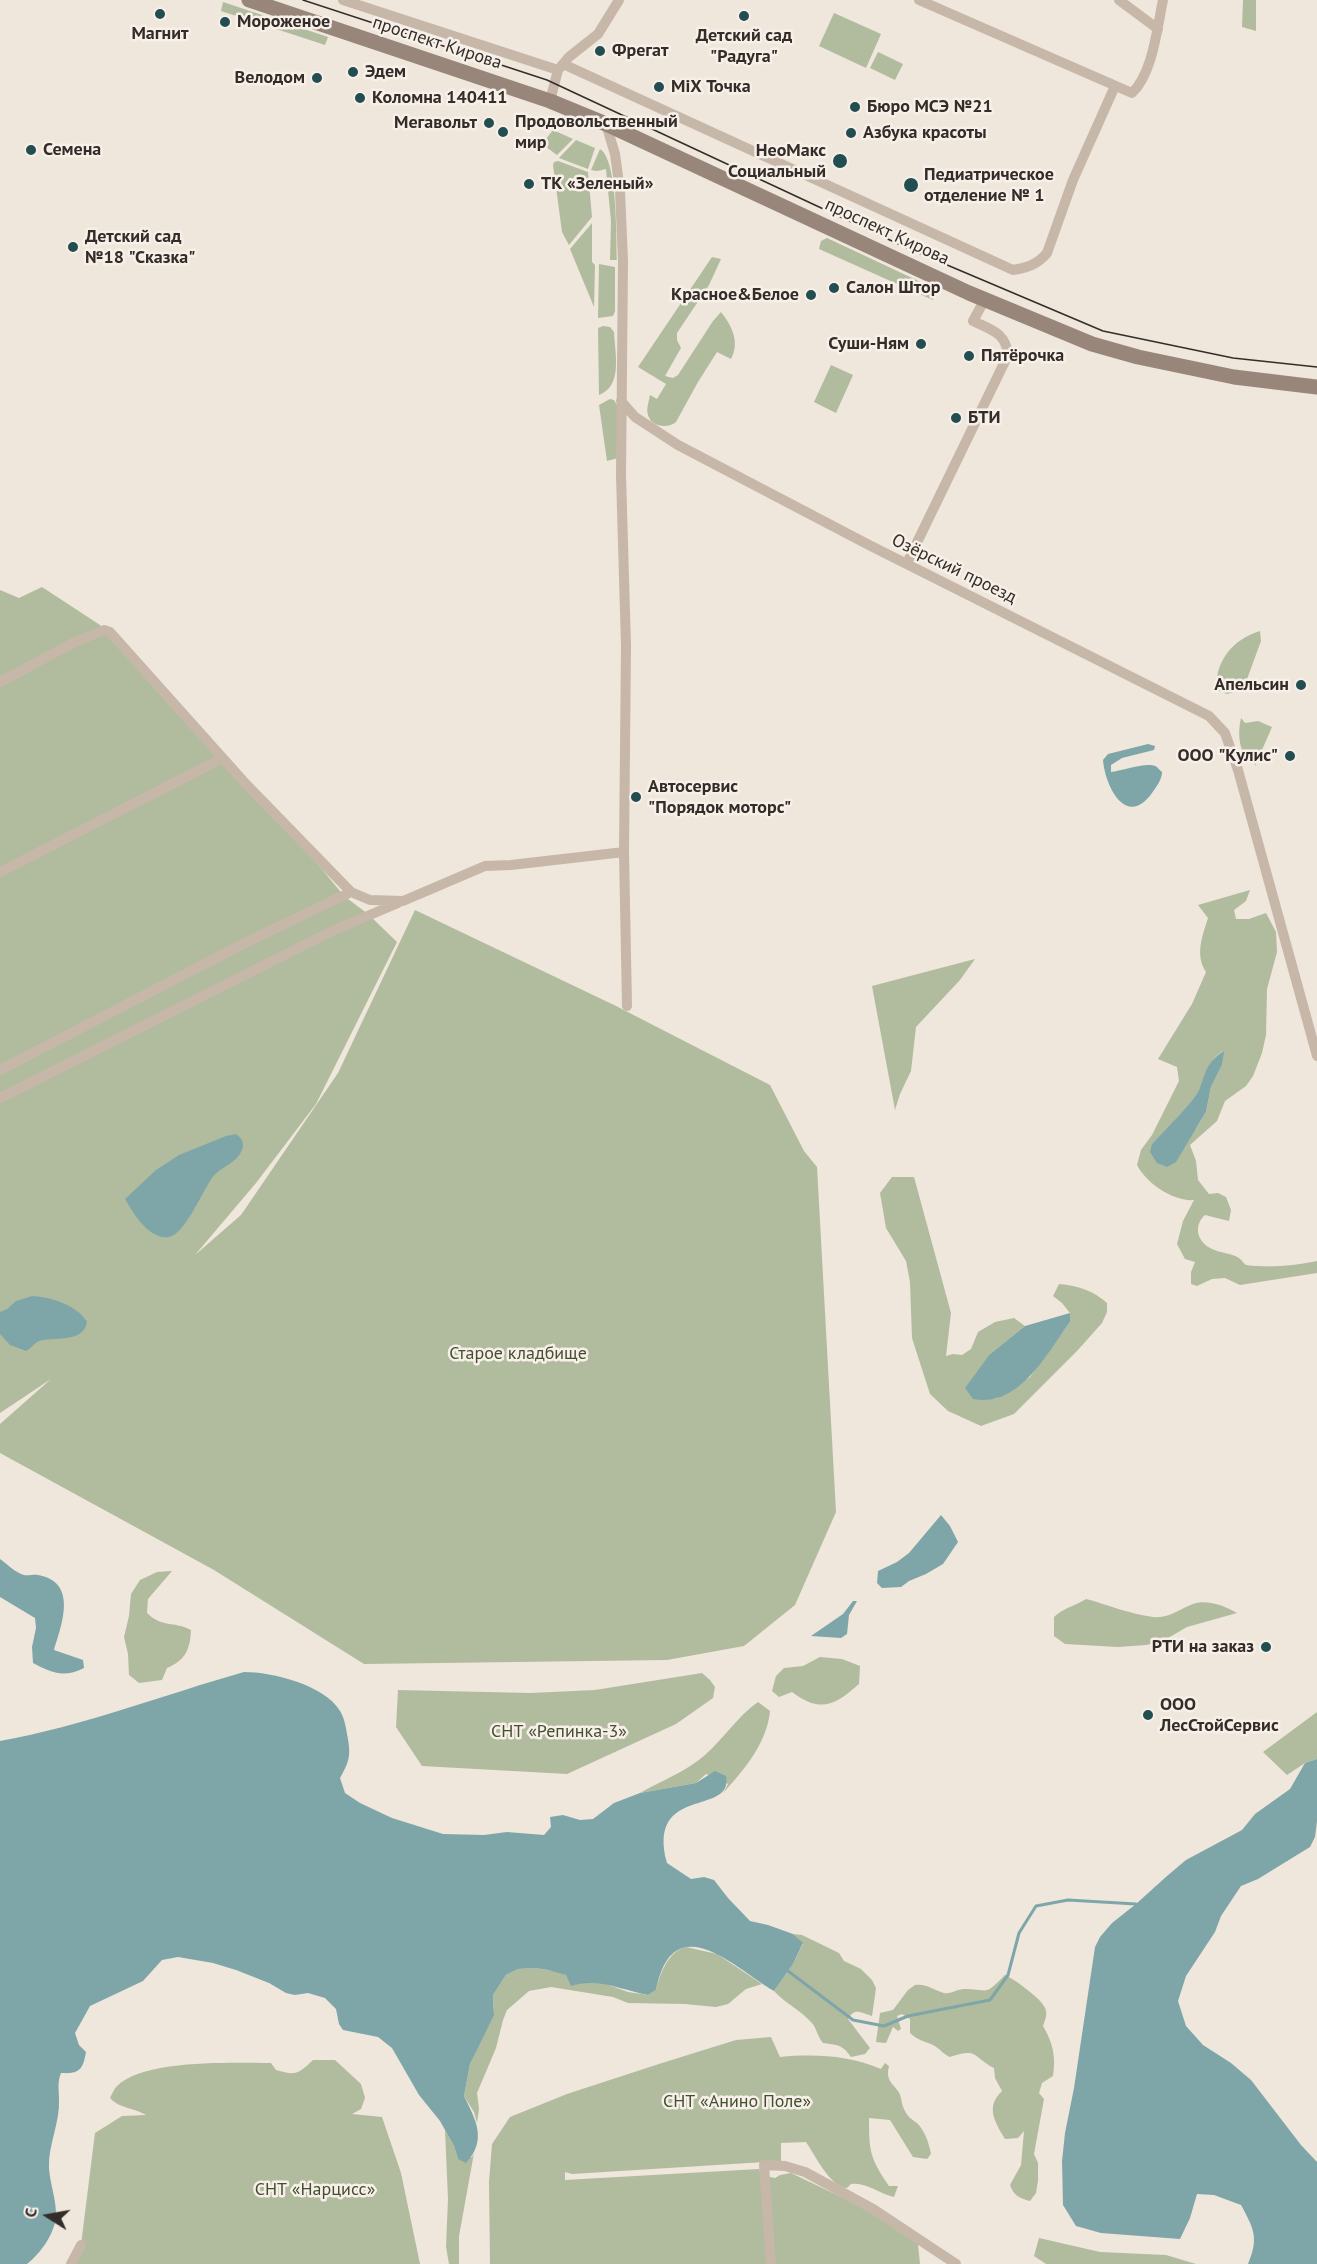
<!DOCTYPE html>
<meta charset="utf-8">
<style>
body{margin:0}
#map{position:relative;width:1317px;height:2264px;overflow:hidden;background:#efe6dc;font-family:"PT Sans",sans-serif}
canvas{display:block}
.north{position:absolute;left:18px;top:2186px;width:60px;height:60px;-webkit-text-stroke:4px #f7f0e8;paint-order:stroke;rotate:281deg;font-size:16px;font-weight:700;line-height:24px;text-align:center;color:#342c28}
.north::after{content:'';display:block;margin:auto;width:21px;height:27px;background:#342c28;clip-path:polygon(50% 0,100% 100%,50% 72%,0 100%)}
</style>
<div id="map">
<canvas width="1317" height="2264"></canvas>
<div class="north">С</div>
</div>
<script>
const ctx = document.querySelector('canvas').getContext('2d');
ctx.lineJoin = 'round';
function fill(path, color) {
  ctx.fillStyle = color;
  ctx.fill(path, 'evenodd');
}
function trace(path, color, width, dash) {
  ctx.strokeStyle = color;
  ctx.lineWidth = width;
  ctx.lineCap = dash ? 'butt' : 'round';
  ctx.setLineDash(dash || []);
  ctx.stroke(path);
}
function label(font, color, halo, rows, align = 'center') {
  ctx.font = font + ' "PT Sans",sans-serif';
  ctx.lineWidth = 5;
  ctx.setLineDash([]);
  ctx.textBaseline = 'middle';
  ctx.strokeStyle = halo;
  ctx.fillStyle = color;
  for (const [text, x, y, turn = 0] of rows) {
    ctx.save();
    ctx.translate(x, y);
    ctx.rotate((+turn || 0) * Math.PI / 180);
    ctx.textAlign = isNaN(turn) ? turn : align;
    if (halo) ctx.strokeText(text, 0, 0);
    ctx.fillText(text, 0, 0);
    ctx.restore();
  }
}
const green = new Path2D(`
 M1243 0H1256V31L1242 27Z
 M223 2 328 37 325 45 221 11Z
 M834 13 881 34 866 68 819 46Z
 M878 52 903 64 895 80 870 68Z
 M553 130 573 139 557 155 542 144Z
 M576 140 595 148 588 169 559 158Z
 M600 149C618 160 616 239 617 260H610L611 221 606 169 597 171 591 170Z
 M558 161 588 172 592 217 569 245 562 232 553 165 554 162Z
 M592 223V262L595 265 594 307 570 249Z
 M827 238 927 285 935 292 933 300 819 249 821 241Z
 M712 257 721 259 709 285 677 333V340L681 348 665 376 673 378 678 375 713 321 721 312C732 326 740 342 731 359L717 352 698 382 676 422C668 429 651 427 648 415 646 409 649 401 650 395L657 399 666 384 638 367Z
 M599 264 615 267V311L613 316 598 318Z
 M603 326 610 327 614 332C615 354 623 386 599 395L598 328Z
 M831 365 853 375 836 413 814 402Z
 M610 399 614 400 617 405 618 458 607 461 599 405Z
 M42 587 100 625 113 642 321 868 344 896 368 914 397 942 316 1104 256 1183 195 1255 241 1215 338 1073 415 910 614 1005 770 1085 804 1151 817 1167 836 1512 795 1605 744 1646 667 1660 364 1664 214 1570 0 1453V1424L51 1379 0 1413V590L19 598Z
 M1260 631 1261 641 1243 690 1227 694 1217 690C1214 662 1233 639 1260 631Z
 M1241 718 1245 723 1258 721 1272 727 1255 766 1254 758 1248 759C1238 749 1238 731 1241 718Z
 M1250 890 1246 901 1234 910 1236 919H1249L1266 913 1276 932 1277 952 1267 989 1266 1035 1262 1053 1253 1076 1246 1086 1225 1101 1217 1121 1190 1145 1196 1161 1198 1180 1209 1194 1218 1193 1226 1197 1231 1210 1229 1221 1205 1215C1193 1226 1197 1242 1212 1249 1220 1253 1231 1253 1239 1258 1242 1260 1243 1263 1246 1265 1270 1268 1293 1266 1317 1261V1273L1240 1285 1225 1278 1212 1279 1197 1286 1191 1284V1272L1195 1262 1185 1259 1177 1244 1183 1221 1194 1200C1174 1202 1146 1183 1137 1165L1141 1150 1152 1135 1179 1081 1177 1067 1158 1059 1192 1004 1206 972C1195 955 1202 937 1208 918L1198 905ZM1223 1051 1222 1065 1211 1087 1206 1112 1196 1129 1152 1144C1164 1132 1192 1105 1199 1090 1206 1074 1207 1061 1223 1051Z
 M975 959 960 980 916 1027 911 1071 900 1094 895 1110 872 986Z
 M892 1177H914L951 1313 946 1356 953 1354 962 1355 971 1349 978 1332 995 1322 1014 1318 1025 1326 990 1354 995 1399 1030 1377 1070 1322V1313L1062 1303 1053 1296 1059 1284C1079 1286 1092 1290 1107 1303V1312L1102 1323 1077 1351 1014 1414 981 1426 948 1411 930 1394 912 1338 910 1282 906 1261 886 1228 880 1193Z
 M172 1571 148 1599 147 1613C162 1628 174 1621 191 1630 190 1649 186 1660 167 1668L162 1680 139 1683 129 1675 128 1654 124 1637 129 1616 131 1594 140 1580 157 1572Z
 M1086 1599C1109 1605 1129 1614 1153 1617 1169 1619 1179 1609 1193 1604 1207 1599 1225 1606 1237 1613L1187 1627 1161 1642 1146 1645 1118 1647 1065 1644 1054 1636V1617C1063 1608 1075 1606 1086 1599Z
 M820 1657 842 1659 860 1666 859 1684C834 1706 820 1713 792 1692L779 1697 772 1691 776 1676 784 1668 803 1666Z
 M702 1673 710 1680 715 1687 713 1698 676 1724 567 1774 422 1766 396 1727 398 1690 531 1693 595 1690Z
 M758 1702 770 1711C767 1743 744 1770 723 1793L728 1784 706 1774 696 1783 640 1793C661 1781 687 1771 705 1755 724 1738 738 1716 758 1702Z
 M1317 1712V1759L1305 1763 1287 1775 1263 1752Z
 M793 1934 802 1935 839 1953 844 1961 861 1969 872 1980 876 1988 872 2016C861 2013 855 2007 848 2019L870 2048 865 2054 851 2057C842 2044 837 2045 823 2043 817 2036 817 2028 811 2022 800 2010 785 2003 774 1991L793 1964 803 1944Z
 M686 1947 717 1954 762 1984 746 1989 728 2004 716 2007 685 2004 628 2003 613 1997 551 1987 529 1991 507 2010 503 2020 496 2048 477 2093 479 2109 477 2123 474 2112 464 2096 470 2064 494 2010 493 1995 506 1975 518 1969 535 1968 560 1972 583 1982 603 1983 628 1992 648 1995 656 1990C660 1974 668 1951 686 1947Z
 M1005 1975C1014 1979 1042 1999 1045 2008 1048 2014 1045 2020 1043 2026 1053 2043 1056 2057 1053 2076L1042 2083 1039 2093 1044 2099 1034 2154 1038 2163V2181L1036 2193 1030 2201C1019 2198 1014 2196 1010 2185L1021 2165 1024 2131 1018 2138 1005 2139C995 2122 985 2107 1002 2091L995 2078 994 2068C973 2057 978 2047 950 2057 943 2054 939 2048 933 2045 924 2041 917 2040 910 2033V2019L902 2014 897 2016 901 2029 898 2031 893 2027 886 2043 876 2042 880 2013 893 2010 908 1990 915 1985C927 1984 931 1989 941 1992 950 1996 956 1989 964 1989 990 1989 983 1997 1005 1975Z
 M771 2037 780 2057C815 2054 847 2055 881 2069L885 2063 889 2066C886 2079 890 2081 898 2091 902 2097 901 2103 904 2109 907 2116 911 2119 917 2123 925 2131 929 2143 931 2154L927 2159 913 2157 890 2120 869 2118C869 2152 870 2158 889 2186H898L894 2197C879 2194 867 2182 851 2184L847 2188C830 2187 815 2155 806 2142L781 2143V2161L572 2174 565 2172V2180L759 2169 761 2175 775 2178 780 2175 791 2173 866 2209 918 2244 920 2264H490L489 2182 492 2144 510 2117 567 2094 662 2063 736 2040Z
 M313 2060H335L361 2084 365 2098 361 2109 352 2114 382 2117 401 2173 420 2264H71L81 2245 95 2133 122 2116 146 2115C135 2108 118 2108 110 2098 112 2094 114 2089 117 2086 145 2059 233 2063 271 2063L276 2070C296 2076 298 2074 313 2060Z
 M445 2130 454 2146 458 2159 472 2157 474 2153 459 2236V2264H449L446 2247 448 2199Z
 M1039 2238 1100 2252 1166 2255 1196 2264H1046L1034 2256Z`);
const water = new Path2D(`
 M1148 744 1155 746 1154 750 1122 758 1111 765V772C1121 771 1146 762 1155 766 1158 767 1159 770 1162 772 1162 780 1156 787 1152 793 1126 829 1105 786 1103 760L1108 754Z
 M1224 1051 1222 1065 1211 1087 1206 1112 1176 1162 1167 1167 1157 1163 1150 1152 1152 1144C1163 1132 1192 1104 1199 1090 1206 1072 1206 1062 1224 1051Z
 M236 1134C240 1137 243 1140 243 1145 241 1163 220 1166 212 1178 202 1192 185 1234 169 1237 149 1240 133 1213 125 1199L156 1170 179 1155 226 1136Z
 M32 1296C51 1297 77 1305 87 1322 83 1345 52 1335 37 1342 33 1345 30 1349 26 1351L10 1345 0 1334V1312L7 1309 16 1301Z
 M1070 1313V1322C1047 1353 1020 1408 973 1399L965 1388 990 1354 1025 1326Z
 M941 1515 950 1526 958 1542 943 1564 926 1574 909 1581 901 1587 882 1588 877 1583 878 1571 897 1562 909 1553Z
 M0 1559C7 1564 16 1573 24 1575 28 1576 34 1574 38 1575 78 1582 62 1624 54 1650L83 1660 84 1668C64 1678 52 1673 33 1663L32 1647 36 1628 35 1618 0 1597Z
 M853 1601H857L849 1615 847 1634 841 1638 811 1636 843 1614Z
 M244 1672C272 1672 325 1685 340 1711 344 1717 346 1727 347 1734 351 1754 350 1761 340 1778L345 1793 360 1803 392 1818 443 1834 484 1835 507 1832 544 1835 551 1827 550 1817 563 1815 580 1820 593 1819 614 1803 640 1793 696 1783 715 1771 726 1776C734 1817 646 1784 667 1863L691 1879 704 1877 714 1880 728 1898 750 1921 768 1925 793 1934 803 1943 793 1964 774 1991C734 1967 673 1905 656 1990L648 1995C622 1990 597 1977 571 1986L566 1975 548 1970 535 1968 518 1969 506 1975 493 1995 494 2015 470 2064 464 2096C475 2119 488 2139 466 2163L458 2159 454 2146 440 2121 419 2095 392 2048 378 2037 343 2030 339 2024 336 2009 325 1998 308 1993 295 1995 286 1993 269 1983 236 1970 213 1963 178 1957 162 1960 143 1981 90 2006 75 2033 79 2045 86 2052C83 2070 79 2074 61 2073 57 2083 59 2090 59 2100 60 2123 48 2145 49 2168 50 2183 56 2199 56 2214 56 2232 41 2253 27 2264H0V1741C83 1726 163 1695 244 1672Z
 M1317 1759V1821L1315 1837 1310 1847 1258 1879 1241 1886 1221 1916 1215 1932 1186 1976 1178 2001 1186 2026 1203 2045 1231 2063 1251 2080 1301 2145 1317 2162V2264H1248C1259 2238 1254 2229 1241 2205L1214 2195 1197 2194 1190 2218 1180 2239 1101 2233 1076 2226 1063 2205 1062 2161 1065 2133 1074 2088 1095 1947 1100 1937 1112 1923 1136 1904 1167 1876 1186 1860 1242 1830 1255 1814 1290 1789 1305 1763Z`);
const stream = new Path2D(`
 M788 1971 853 2020 884 2026 908 2016 990 2000 1008 1975 1019 1933 1036 1906 1068 1900 1136 1904`);
const minor = new Path2D(`
 M343 0 558 70
 M919 0 1132 93C1153 73 1157 28 1163 0
 M1119 0 1158 29
 M563 64 1013 270C1027 268 1038 264 1047 253L1073 180 1115 86
 M550 101 558 70 569 57 598 34 619 0
 M606 124 615 154 620 191 623 261 621 475 626 646 624 852 627 1006
 M621 401 635 417 678 445 869 545 1209 716 1225 733 1238 770 1317 1056
 M907 563 1008 355C1006 333 992 330 973 321L985 299
 M0 682 75 642 104 630 110 632 246 784 351 892 370 900 403 901 485 866 511 865 624 852
 M0 872 217 761
 M0 1070 245 943 351 892
 M0 1098 332 931 398 903
 M71 2264 81 2245
 M771 2264 764 2165 785 2166 805 2172 873 2209 956 2264`);
const secondary = new Path2D(`
 M249 0 550 101 606 124 969 293 1092 344 1138 357 1234 377 1317 387`);
const tram = new Path2D(`
 M303 0 547 80 907 248 1103 331 1233 358 1317 367`);
const markers = [
 [160,14,6,"#224d51"],
 [744,16,6,"#224d51"],
 [225,22,6,"#224d51"],
 [600,51,6,"#224d51"],
 [353,72,6,"#224d51"],
 [317,78,6,"#224d51"],
 [659,87,6,"#224d51"],
 [360,98,6,"#224d51"],
 [855,107,6,"#224d51"],
 [489,123,6,"#224d51"],
 [503,132,6,"#224d51"],
 [851,133,6,"#224d51"],
 [31,150,6,"#224d51"],
 [840,161,8,"#224d51"],
 [529,184,6,"#224d51"],
 [911,185,8,"#224d51"],
 [73,247,6,"#224d51"],
 [834,288,6,"#224d51"],
 [811,295,6,"#224d51"],
 [921,344,6,"#224d51"],
 [969,356,6,"#224d51"],
 [956,418,6,"#224d51"],
 [1301,685,6,"#224d51"],
 [1290,756,6,"#224d51"],
 [636,797,6,"#224d51"],
 [1266,1647,6,"#224d51"],
 [1148,1715,6,"#224d51"]
];
const poiNames = [
 ["Мороженое",237,22],
 ["Магнит",160,34,"center"],
 ["Детский сад",744,36,"center"],
 ["\"Радуга\"",744,57,"center"],
 ["Фрегат",612,51],
 ["Эдем",365,72],
 ["Велодом",305,78,"right"],
 ["MiX Точка",671,87],
 ["Коломна 140411",372,98],
 ["Бюро МСЭ №21",867,107],
 ["Продовольственный",515,122],
 ["мир",515,143],
 ["Мегавольт",477,123,"right"],
 ["Азбука красоты",863,133],
 ["Семена",43,150],
 ["НеоМакс",826,151,"right"],
 ["Социальный",826,172,"right"],
 ["Педиатрическое",924,175],
 ["отделение № 1",924,196],
 ["ТК «Зеленый»",541,184],
 ["Детский сад",85,237],
 ["№18 \"Сказка\"",85,258],
 ["Салон Штор",846,288],
 ["Красное&Белое",799,295,"right"],
 ["Суши-Ням",909,344,"right"],
 ["Пятёрочка",981,356],
 ["БТИ",968,418],
 ["Апельсин",1289,685,"right"],
 ["ООО \"Кулис\"",1278,756,"right"],
 ["Автосервис",648,787],
 ["\"Порядок моторс\"",648,808],
 ["РТИ на заказ",1254,1647,"right"],
 ["ООО",1160,1705],
 ["ЛесСтойСервис",1160,1726]
];
const streetNames = [
 ["проспект Кирова",437,43,18],
 ["проспект Кирова",887,232,25],
 ["Озёрский проезд",954,569,26]
];
const parkNames = [
 ["Старое кладбище",518,1354],
 ["СНТ «Репинка-3»",559,1732],
 ["СНТ «Анино Поле»",737,2102],
 ["СНТ «Нарцисс»",315,2190]
];
fill(green, '#b1bc9e');
fill(water, '#7ea6a9');
trace(stream, '#7ea6a9', 3);
trace(minor, '#c6b7a9', 10);
trace(secondary, '#99867b', 15);
trace(tram, '#342c28', 1.5);
for (const [x, y, r, color] of markers) {
  const dot = new Path2D();
  dot.arc(x, y, r, 0, 2 * Math.PI);
  ctx.fillStyle = color;
  ctx.fill(dot);
  trace(dot, '#f7f0e8', 2);
}
label('bold 18px', '#342c28', '#f7f0e8', poiNames, 'left');
label('18px', '#342c28', '#f7f0e8', streetNames);
label('18px', '#434f2f', '#f7f0e8', parkNames);
</script>
